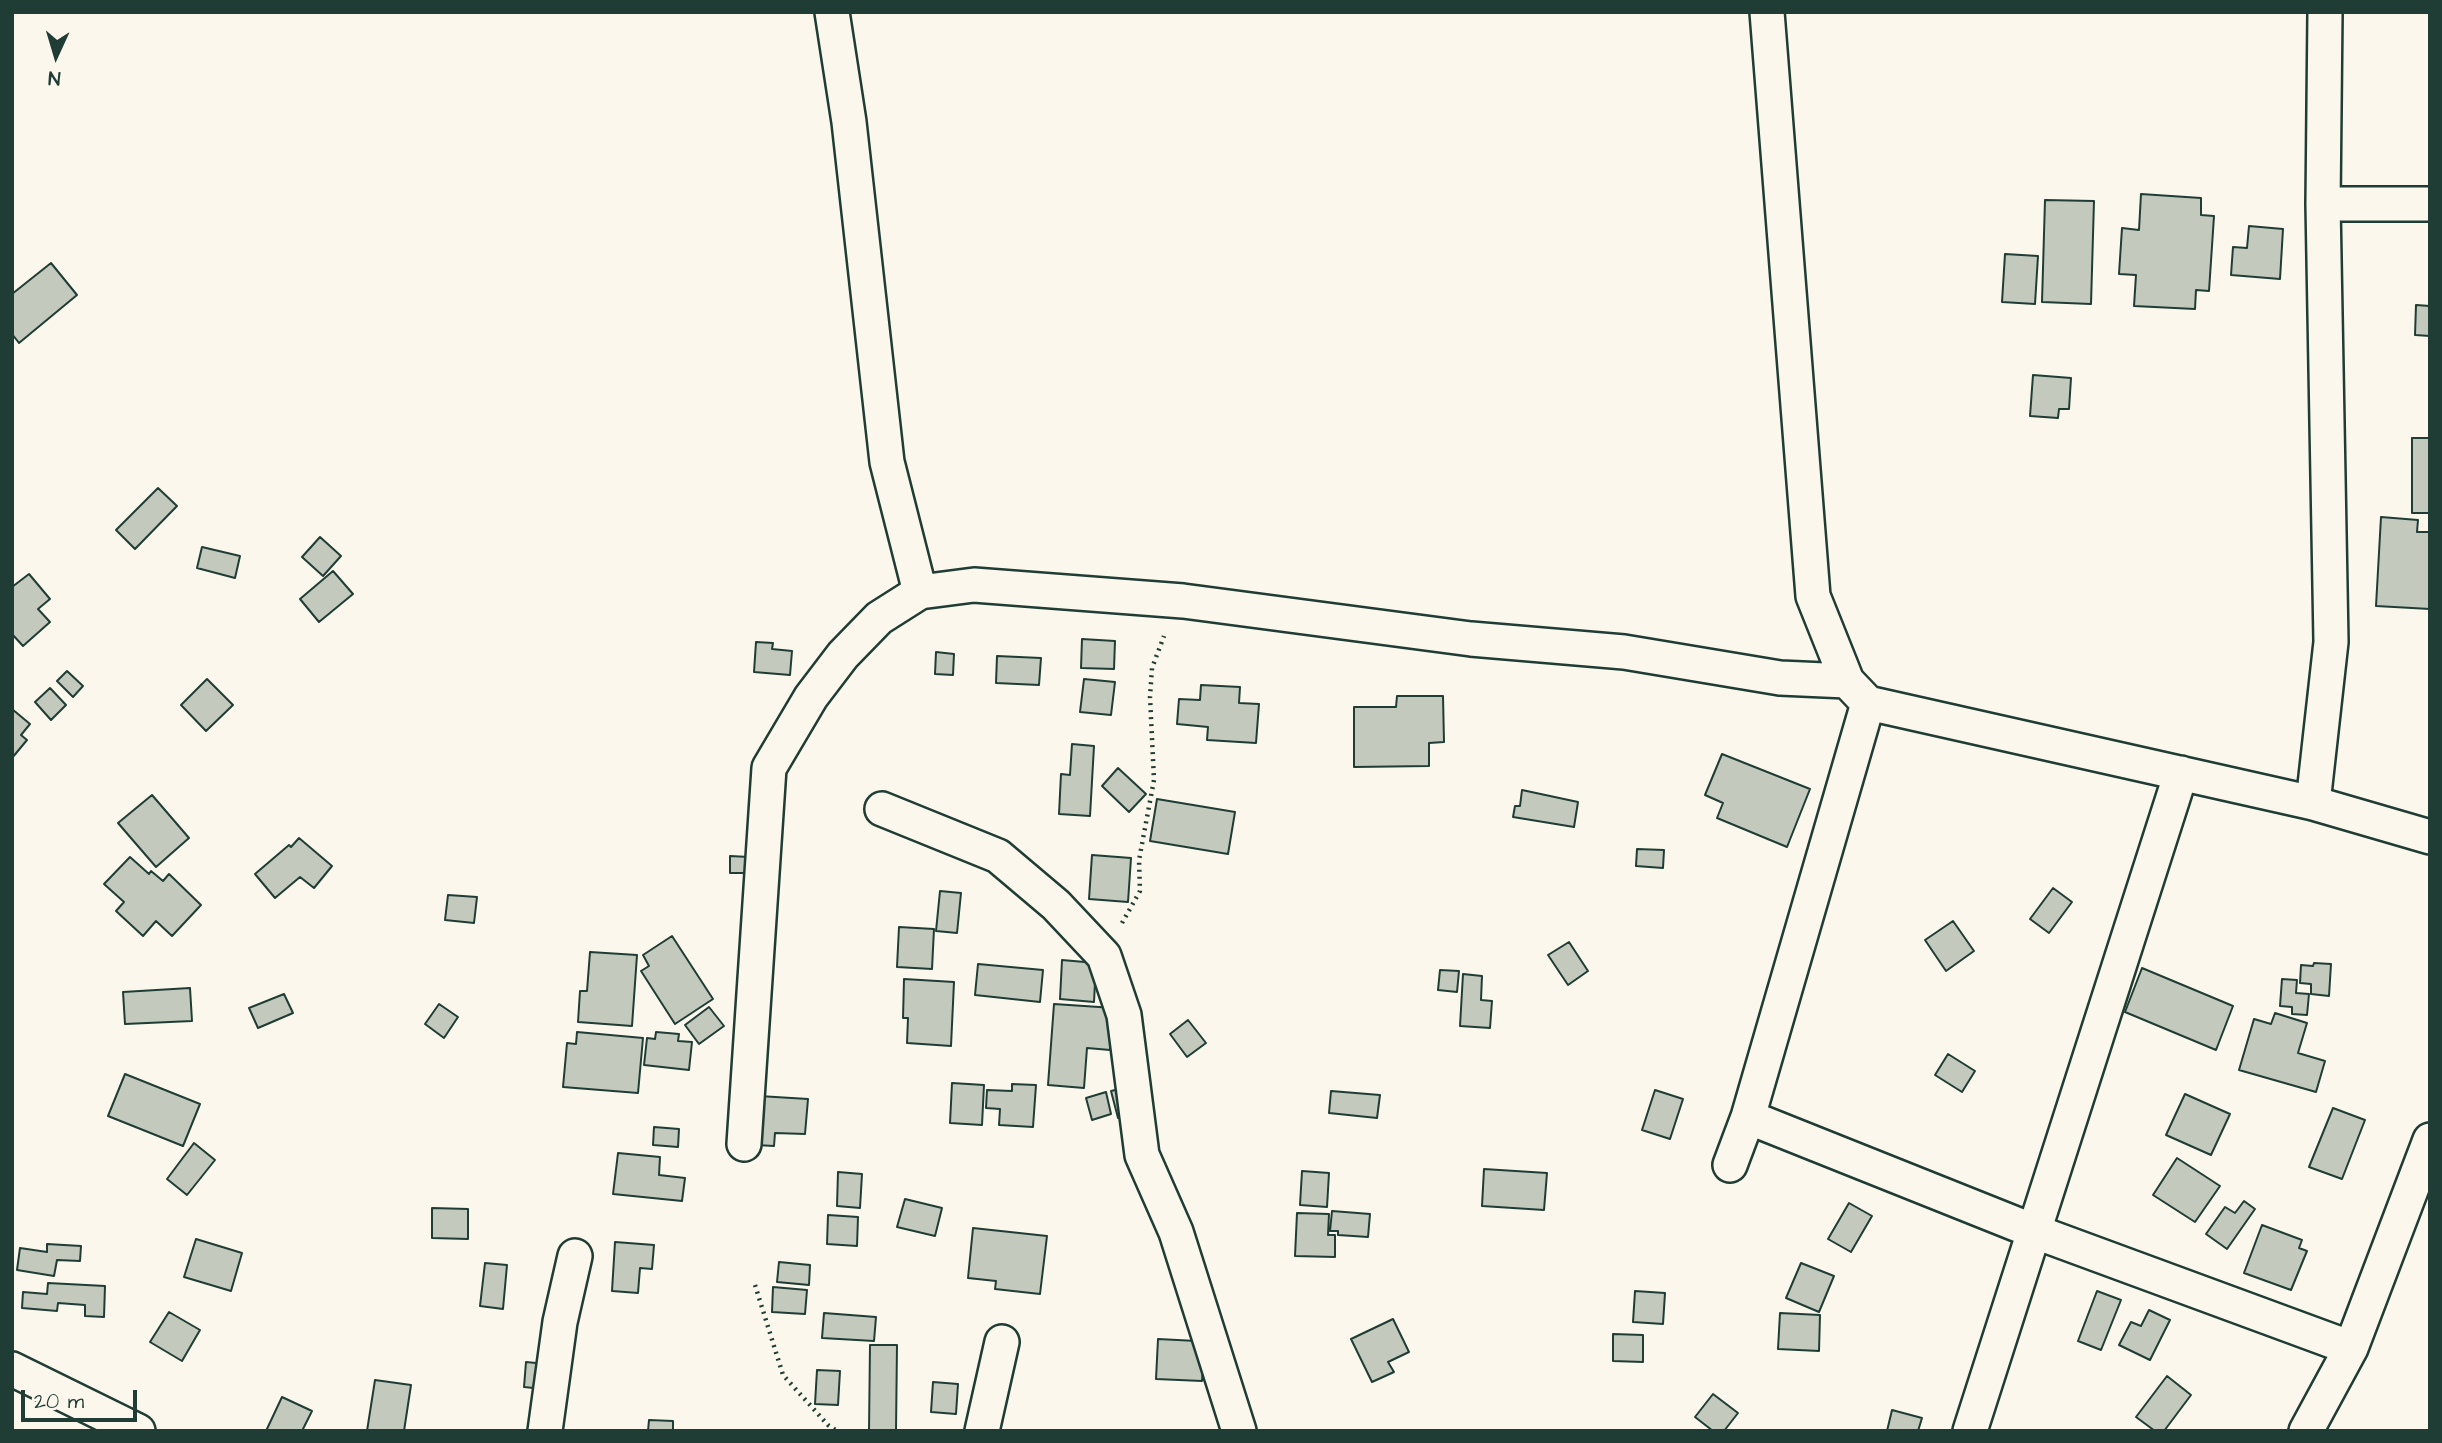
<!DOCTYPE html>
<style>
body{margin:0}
#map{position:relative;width:2442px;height:1443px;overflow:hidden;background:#fbf7ec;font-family:"Architects Daughter",sans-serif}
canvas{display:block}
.frame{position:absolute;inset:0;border:14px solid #1f3d34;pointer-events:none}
.north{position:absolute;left:21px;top:21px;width:70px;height:70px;-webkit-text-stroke:5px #fbf7ec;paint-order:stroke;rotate:184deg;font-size:19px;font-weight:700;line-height:28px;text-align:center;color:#1f3d34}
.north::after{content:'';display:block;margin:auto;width:24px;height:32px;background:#1f3d34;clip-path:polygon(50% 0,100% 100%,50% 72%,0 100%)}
.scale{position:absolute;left:21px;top:1390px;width:116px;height:32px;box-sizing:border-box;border:4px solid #1f3d34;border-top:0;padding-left:9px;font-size:21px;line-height:24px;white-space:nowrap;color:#1f3d34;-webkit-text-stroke:5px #fbf7ec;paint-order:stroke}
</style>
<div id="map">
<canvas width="2442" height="1443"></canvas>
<div class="frame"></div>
<div class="north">N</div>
<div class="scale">20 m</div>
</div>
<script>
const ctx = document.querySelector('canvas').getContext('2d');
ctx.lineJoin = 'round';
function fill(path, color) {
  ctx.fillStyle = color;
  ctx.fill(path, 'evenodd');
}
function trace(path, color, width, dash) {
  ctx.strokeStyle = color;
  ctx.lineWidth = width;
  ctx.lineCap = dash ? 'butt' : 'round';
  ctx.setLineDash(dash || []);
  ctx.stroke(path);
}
const building = new Path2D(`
 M2141 194 2201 198V215L2214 216 2209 291 2196 290 2195 309 2134 306 2136 275 2119 274 2122 228 2139 230Z
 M2045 200 2094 201 2091 304 2042 302Z
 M2249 226 2283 229 2280 279 2231 275 2233 247 2247 248Z
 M2005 254 2038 256 2035 304 2002 302Z
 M51 263 77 295 19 343 12 334V294Z
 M2416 305 2430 306V336L2415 335Z
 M2033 375 2071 378 2069 409H2059L2058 418 2030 416Z
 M2412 438H2430V513H2412Z
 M158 488 177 506 135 549 116 530Z
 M2381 517 2418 520 2417 532H2430V609L2376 606Z
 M320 537 341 556 323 576 302 557Z
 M202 547 240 556 235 578 197 568Z
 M333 571 353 594 319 622 300 599Z
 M29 574 50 599 38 609 50 622 23 646 12 634V587Z
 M1082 639 1115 641 1114 669 1081 668Z
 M756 642 773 643 772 649 792 651 790 675 754 672Z
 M936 652 954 654 953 675 935 674Z
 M997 656 1041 658 1039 685 996 683Z
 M67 671 83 686 73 697 57 681Z
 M207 679 233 705 206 731 181 705Z
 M1084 679 1115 682 1111 715 1080 712Z
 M1201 685 1240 687 1239 703 1259 704 1256 743 1207 740 1208 727 1177 724 1179 699 1200 700Z
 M50 688 66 705 51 720 35 702Z
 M1397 696H1443L1444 742 1429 743V766L1354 767V707H1396Z
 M12 709 30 724 21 735 27 740 12 758Z
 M1072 744 1094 746 1090 816 1059 814 1061 774 1070 775Z
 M1722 754 1810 789 1787 847 1717 818 1723 803 1705 795Z
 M1118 768 1146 794 1129 812 1102 786Z
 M1522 790 1578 802 1574 827 1513 817 1515 806H1520Z
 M152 795 189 838 156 867 118 823Z
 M1157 799 1235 812 1228 854 1150 841Z
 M299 838 332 866 314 888 300 877 275 898 255 874 289 845 291 847Z
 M1637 849 1664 850 1663 868 1636 866Z
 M1092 855 1131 858 1128 902 1089 899Z
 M730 856 749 857 748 873H730Z
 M130 857 149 874 151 871 163 881 169 874 201 905 172 936 156 921 143 936 116 911 124 902 104 884Z
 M2053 888 2072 902 2049 933 2030 919Z
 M940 891 961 893 957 933 936 931Z
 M448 895 477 897 474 923 445 920Z
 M1953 921 1974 951 1946 971 1925 940Z
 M899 927 934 929 932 969 897 967Z
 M672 936 713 999 675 1024 641 971 649 966 643 955Z
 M1569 942 1588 971 1568 985 1548 955Z
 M590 952 637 955 632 1026 578 1022 580 991H587Z
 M1062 960 1096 963 1094 1002 1060 999Z
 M2314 963 2331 964 2329 996 2311 994V984L2300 983 2301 965 2313 966Z
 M978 964 1043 970 1040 1002 975 995Z
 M2142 968 2233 1006 2216 1050 2125 1012Z
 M1440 970 1459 971 1457 992 1438 990Z
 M1463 974 1482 976 1481 1000 1492 1001 1490 1028 1460 1026Z
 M904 979 954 982 951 1046 907 1043 908 1018H903Z
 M2282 979 2297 980 2296 993 2309 994 2307 1015 2292 1014V1007L2280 1006Z
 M190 988 192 1021 125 1024 123 992Z
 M284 994 293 1013 258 1028 249 1008Z
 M439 1004 458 1017 444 1038 425 1024Z
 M1054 1004 1114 1008 1110 1050 1087 1048 1084 1088 1048 1085Z
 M709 1007 724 1026 699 1044 685 1025Z
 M2275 1013 2307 1023 2298 1053 2325 1061 2316 1092 2239 1070 2254 1019 2271 1024Z
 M1188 1020 1206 1043 1187 1057 1170 1034Z
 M577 1032 643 1038 638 1093 563 1087 567 1043 576 1044Z
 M656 1032 679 1034 678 1041 692 1042 689 1070 644 1065 647 1038 655 1039Z
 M1948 1054 1975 1071 1962 1092 1935 1075Z
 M125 1074 200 1104 183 1146 108 1116Z
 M952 1083 984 1085 982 1125 950 1123Z
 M1012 1084 1036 1085 1033 1127 999 1125 1000 1109 986 1108 987 1090 1012 1091Z
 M1132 1086 1138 1113 1118 1118 1111 1091Z
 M1655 1090 1683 1099 1670 1139 1642 1130Z
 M1331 1091 1380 1095 1377 1118 1329 1113Z
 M1106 1092 1111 1114 1092 1120 1086 1098Z
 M2185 1094 2230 1114 2211 1155 2166 1135Z
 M759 1096 808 1099 805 1134 775 1133 774 1146 756 1145Z
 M2333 1108 2365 1120 2342 1179 2309 1167Z
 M654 1127 679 1129 678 1147 653 1145Z
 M194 1143 215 1160 187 1195 167 1179Z
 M618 1153 660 1157 659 1175 685 1178 682 1201 613 1194Z
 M2177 1158 2220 1186 2195 1222 2153 1195Z
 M1484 1169 1547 1173 1544 1210 1482 1206Z
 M1302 1171 1329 1173 1327 1207 1300 1205Z
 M838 1172 862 1174 860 1208 837 1206Z
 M905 1199 942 1208 935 1236 897 1227Z
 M2244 1201 2255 1209 2227 1249 2206 1234 2225 1207 2235 1213Z
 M1849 1203 1872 1216 1851 1252 1828 1239Z
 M432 1208 468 1209V1239L432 1238Z
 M1332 1211 1370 1214 1368 1237 1338 1235V1231H1330Z
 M1297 1213 1329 1214 1328 1235H1335V1257L1295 1256Z
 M828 1215 858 1217 857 1246 827 1244Z
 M2262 1225 2302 1240 2299 1248 2307 1251 2291 1290 2244 1273Z
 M973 1228 1047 1236 1040 1294 995 1289 996 1281 968 1278Z
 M196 1239 242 1253 231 1291 184 1277Z
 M615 1242 654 1245 652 1269 640 1268 638 1293 612 1291Z
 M47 1244 81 1246 80 1261 57 1260 54 1276 17 1270 20 1248 47 1252Z
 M779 1262 810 1265 809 1285 777 1282Z
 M485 1263 507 1265 503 1309 480 1306Z
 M1801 1263 1834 1276 1819 1312 1786 1298Z
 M48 1283 105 1286 104 1317 85 1316V1305L58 1303 57 1311 22 1308 23 1292 47 1294Z
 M773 1287 807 1290 805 1314 772 1312Z
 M1635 1291 1665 1293 1663 1324 1633 1322Z
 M2097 1291 2121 1300 2101 1350 2078 1341Z
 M2149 1310 2170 1320 2150 1360 2119 1345 2131 1322 2141 1326Z
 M169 1312 200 1330 182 1361 150 1342Z
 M824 1313 876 1317 874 1341 822 1338Z
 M1780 1313 1820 1315 1819 1351 1778 1349Z
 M1393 1319 1409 1352 1388 1362 1394 1372 1372 1382 1351 1339Z
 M1613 1334 1643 1335V1362L1613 1361Z
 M1158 1339 1216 1342 1203 1366 1202 1381 1156 1379Z
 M870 1345H897L896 1431H869Z
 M526 1362 546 1364 543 1389 524 1387Z
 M817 1370 840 1371 838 1405 815 1404Z
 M2167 1376 2191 1395 2164 1431H2155L2136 1417Z
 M375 1380 411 1385 404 1431H367Z
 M933 1382 958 1384 956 1414 931 1412Z
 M1713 1394 1738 1413 1724 1431H1713L1695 1417Z
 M282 1397 312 1411 302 1431H266Z
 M1892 1410 1922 1418 1918 1431H1887Z
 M649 1420 673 1421V1431H648Z`);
const path = new Path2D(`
 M1122 923 1140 891 1139 860 1154 780 1150 697 1152 668 1164 636
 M755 1285 783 1375 828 1425 837 1431`);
const street = new Path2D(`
 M832 12 849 122 887 462 920 592
 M1767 12 1813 596 1847 681 1868 703 2313 803 2430 837
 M2323 204H2430
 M2313 803 2331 642 2323 204 2325 12
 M882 809 998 856 1056 905 1104 956 1124 1015 1142 1155 1176 1232 1239 1431
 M1748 1117 2036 1232 2351 1348
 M744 1144 769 768 811 697 843 655 879 618 920 592 974 585 1183 601 1471 639 1624 652 1780 678 1847 681
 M1730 1165 1748 1117 1868 703
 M12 1369 138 1431
 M545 1431 560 1322 575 1256
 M982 1431 1002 1342
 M1970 1431 2181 773
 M2306 1431 2351 1348 2430 1140`);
fill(building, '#c4c9be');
trace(building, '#1f3d34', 2);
trace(street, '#1f3d34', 38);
trace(path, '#1f3d34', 4.5, [2, 5]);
trace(street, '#fbf7ec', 33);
</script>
